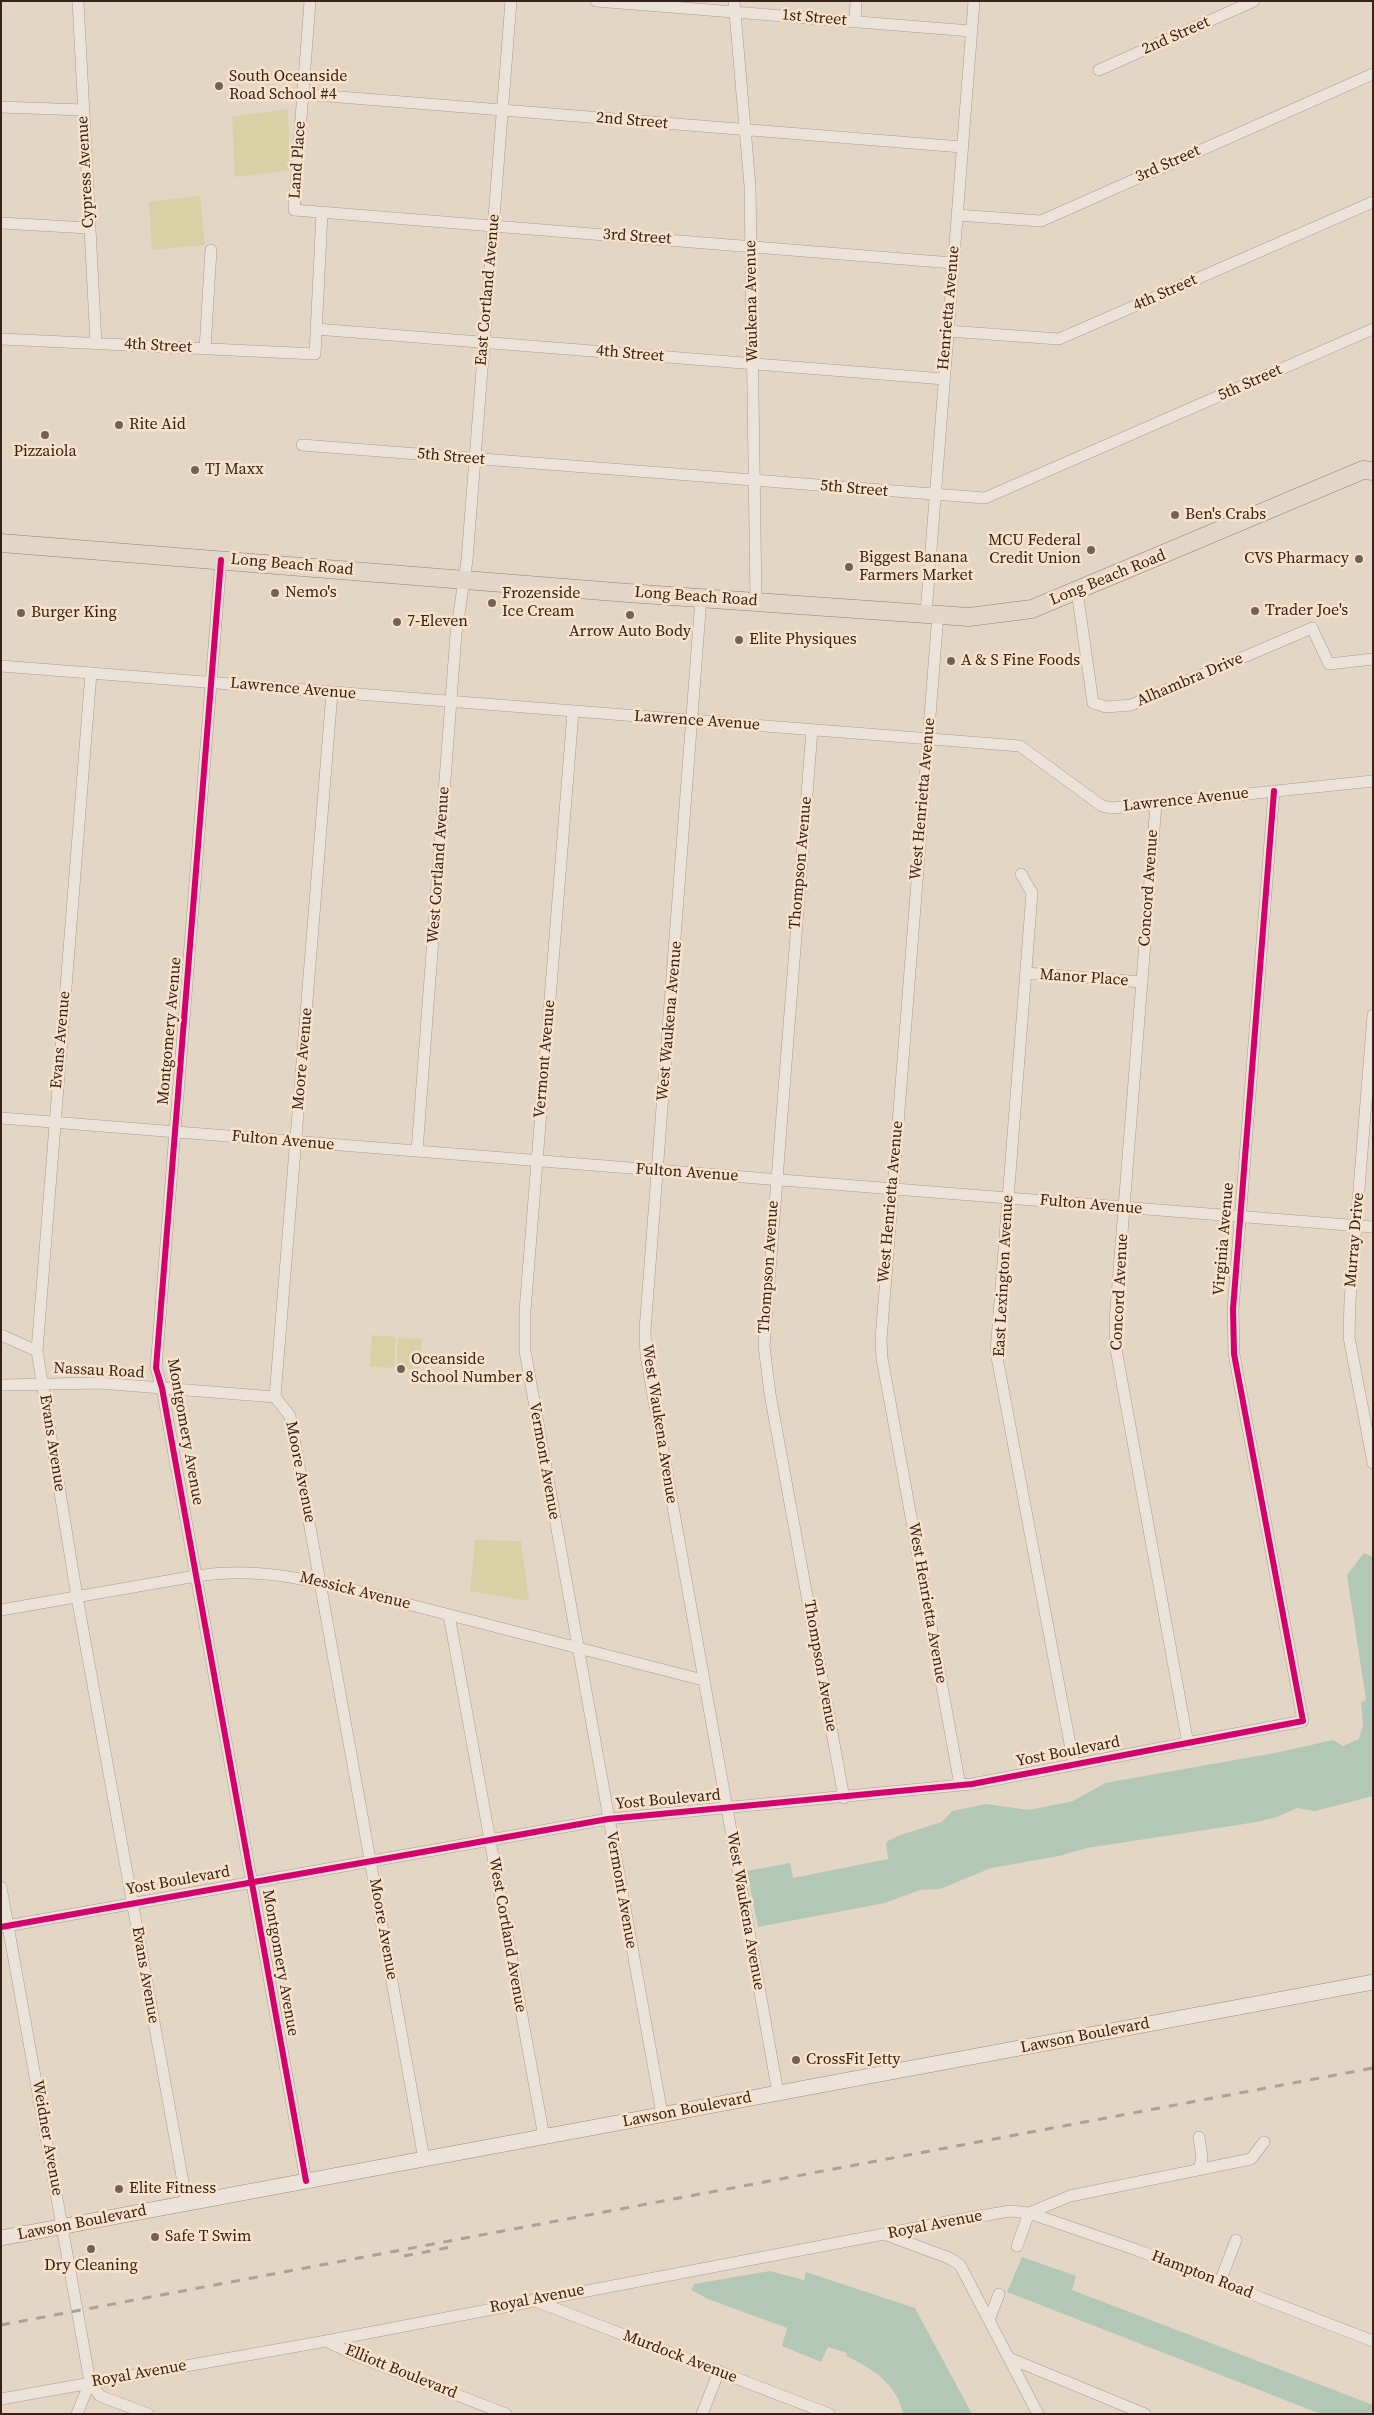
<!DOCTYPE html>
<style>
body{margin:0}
#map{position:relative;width:1374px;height:2415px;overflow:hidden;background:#e4d6c5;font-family:"Source Serif 4",serif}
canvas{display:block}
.frame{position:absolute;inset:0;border:2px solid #362219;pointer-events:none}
</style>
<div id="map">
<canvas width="1374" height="2415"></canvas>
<div class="frame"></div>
</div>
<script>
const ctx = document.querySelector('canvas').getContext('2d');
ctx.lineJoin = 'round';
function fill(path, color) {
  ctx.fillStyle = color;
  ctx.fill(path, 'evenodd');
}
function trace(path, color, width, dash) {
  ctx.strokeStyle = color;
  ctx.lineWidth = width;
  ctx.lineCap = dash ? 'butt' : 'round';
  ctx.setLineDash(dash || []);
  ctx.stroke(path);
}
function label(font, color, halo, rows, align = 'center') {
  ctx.font = font + ' "Source Serif 4",serif';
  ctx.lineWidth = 5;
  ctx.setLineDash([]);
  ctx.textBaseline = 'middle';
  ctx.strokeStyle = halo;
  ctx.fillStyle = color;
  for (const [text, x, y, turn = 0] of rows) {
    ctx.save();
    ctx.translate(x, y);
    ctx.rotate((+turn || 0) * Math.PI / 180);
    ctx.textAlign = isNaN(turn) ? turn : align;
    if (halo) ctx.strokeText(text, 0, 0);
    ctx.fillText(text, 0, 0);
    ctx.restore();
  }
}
const green = new Path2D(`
 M288 109 290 170 235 177 232 117Z
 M200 196 205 245 152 250 149 202Z
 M372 1335 396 1337 394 1368 370 1366Z
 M398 1338 422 1339 419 1370 396 1368Z
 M475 1540 521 1541 529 1601 470 1591Z`);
const water = new Path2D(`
 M1364 1553 1373 1557V1796L1315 1811 1297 1808 1277 1817 1257 1822 1087 1848 1059 1856 991 1868 940 1889 920 1890 885 1903 758 1927 747 1871 790 1863 793 1878 888 1859 886 1842 900 1835 942 1822 952 1811 986 1804 1029 1810 1073 1801 1105 1783 1280 1752 1333 1740 1343 1746 1359 1739 1363 1725 1361 1702 1366 1700 1347 1575Z
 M1022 2257 1076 2276 1072 2290 1373 2405V2414H1321L1007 2292Z
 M770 2271 804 2280 806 2272 915 2308 972 2414H903C898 2385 871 2367 846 2356L847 2353 828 2347 821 2362 782 2346 787 2328 708 2299 691 2290 694 2284Z`);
const minor = new Path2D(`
 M78 1 96 343
 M310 1 294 210 953 263
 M596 1 971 31
 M734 1 750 186 756 601
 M855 22 856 1
 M1099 70 1254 1
 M303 94 962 147
 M1 107 83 110
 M957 215 1041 221 1373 74
 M1 223 88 228
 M316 329 944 379
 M947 331 1059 339 1373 202
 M1 339 315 354 322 213
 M205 349 211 250
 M302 445 985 498 1373 329
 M221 560 156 1368 162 1388 306 2181
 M1077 591 1093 703 1106 707 1131 705 1312 628 1329 664 1373 659
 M701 598 645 1330 646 1356 778 2093
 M926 614 974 1
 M938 614 881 1340 882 1358 960 1785
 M1 666 1020 746 1102 806 1112 808 1373 781
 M91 673 37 1351 77 1597 187 2204
 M332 692 275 1397 290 1416 424 2159
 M573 712 525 1311V1351L662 2114
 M812 730 764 1346 770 1394 844 1798
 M1156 804 1115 1321 1116 1349 1188 1744
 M1021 874 1032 893 996 1352 1074 1765
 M1026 973 1142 982
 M1373 1015 1350 1301 1349 1337 1373 1463
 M1 1118 1373 1227
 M417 1151 456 634 467 560 511 1
 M1 1335 37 1351
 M1 1385 99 1383 275 1397
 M1 1610 196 1576C249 1568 290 1576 341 1587L703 1680
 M449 1615 544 2137
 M1 1887 90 2382 100 2396 148 2414
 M1 1927 608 1819 972 1784 1303 1721 1234 1354 1233 1309 1274 791
 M1199 2170 1202 2158 1199 2137
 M887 2235 949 2258 960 2265 1038 2414
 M1017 2246 1029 2213 1137 2250 1373 2341
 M1220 2282 1236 2240
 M533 2300 829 2414
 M989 2320 999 2294
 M326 2341 357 2356 506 2414
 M1009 2358 1145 2414
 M1 2399 326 2341 952 2221 1010 2211 1029 2213 1070 2196 1251 2159 1264 2142
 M77 2414 90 2382
 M702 2414 719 2371`);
const secondary = new Path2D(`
 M1 2238 1373 1982`);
const primary = new Path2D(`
 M1 543 628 593 969 617 1032 609 1363 470 1373 471`);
const rail = new Path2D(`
 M404 2256 451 2247
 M1 2325 1373 2068`);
const cycleway = new Path2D(`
 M221 560 156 1368 162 1388 306 2181
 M1 1927 608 1819 972 1784 1303 1721 1234 1354 1233 1309 1274 791`);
const markers = [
 [219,86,5,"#736155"],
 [119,425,5,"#736155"],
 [45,435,5,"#736155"],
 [195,470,5,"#736155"],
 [1175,515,5,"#736155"],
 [1091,550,5,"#736155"],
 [1359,559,5,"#736155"],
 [849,567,5,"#736155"],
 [275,593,5,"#736155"],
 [492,603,5,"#736155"],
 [1255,611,5,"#736155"],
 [21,613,5,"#736155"],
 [630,615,5,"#736155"],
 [397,622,5,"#736155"],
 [739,640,5,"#736155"],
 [951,661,5,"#736155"],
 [401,1369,5,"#736155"],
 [796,2060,5,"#736155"],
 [119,2189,5,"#736155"],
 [155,2237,5,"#736155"],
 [91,2249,5,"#736155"]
];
const streetNames = [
 ["1st Street",814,18,5],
 ["2nd Street",1176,36,-24],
 ["2nd Street",632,121,5],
 ["Land Place",298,160,-86],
 ["3rd Street",1168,164,-24],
 ["Cypress Avenue",86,172,-93],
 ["3rd Street",637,237,4],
 ["East Cortland Avenue",488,290,-85],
 ["4th Street",1165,293,-24],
 ["Waukena Avenue",752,301,-91],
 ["Henrietta Avenue",949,308,-85],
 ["4th Street",158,346,3],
 ["4th Street",630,354,5],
 ["5th Street",1250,383,-24],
 ["5th Street",451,457,5],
 ["5th Street",854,489,5],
 ["Long Beach Road",292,565,5],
 ["Long Beach Road",1108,578,-22],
 ["Long Beach Road",696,597,4],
 ["Alhambra Drive",1190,680,-23],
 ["Lawrence Avenue",293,689,5],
 ["Lawrence Avenue",697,721,4],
 ["West Henrietta Avenue",923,799,-85],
 ["Lawrence Avenue",1186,800,-6],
 ["Thompson Avenue",801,863,-85],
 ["West Cortland Avenue",439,865,-86],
 ["Concord Avenue",1149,888,-86],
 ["Manor Place",1084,978,4],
 ["West Waukena Avenue",670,1021,-85],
 ["Montgomery Avenue",170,1031,-85],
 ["Evans Avenue",61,1040,-85],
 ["Moore Avenue",303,1059,-85],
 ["Vermont Avenue",545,1059,-85],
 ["Fulton Avenue",283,1141,5],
 ["Fulton Avenue",687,1173,4],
 ["West Henrietta Avenue",891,1202,-85],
 ["Fulton Avenue",1091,1205,5],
 ["Virginia Avenue",1224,1239,-85],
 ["Murray Drive",1355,1240,-85],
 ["Thompson Avenue",769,1267,-86],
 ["East Lexington Avenue",1004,1276,-87],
 ["Concord Avenue",1120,1292,-87],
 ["Nassau Road",99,1371,3],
 ["West Waukena Avenue",659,1424,81],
 ["Montgomery Avenue",185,1432,80],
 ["Evans Avenue",52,1443,81],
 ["Vermont Avenue",544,1461,80],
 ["Moore Avenue",300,1472,79],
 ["Messick Avenue",355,1591,14],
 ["West Henrietta Avenue",927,1603,80],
 ["Thompson Avenue",820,1666,80],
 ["Yost Boulevard",1068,1752,-11],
 ["Yost Boulevard",668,1800,-5],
 ["Yost Boulevard",178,1881,-10],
 ["Vermont Avenue",621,1890,80],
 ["West Waukena Avenue",745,1911,80],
 ["Moore Avenue",383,1929,80],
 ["West Cortland Avenue",507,1935,80],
 ["Montgomery Avenue",280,1963,80],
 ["Evans Avenue",145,1975,80],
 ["Lawson Boulevard",1085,2036,-11],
 ["Lawson Boulevard",687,2110,-11],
 ["Weidner Avenue",47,2138,80],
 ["Lawson Boulevard",82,2223,-11],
 ["Royal Avenue",935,2225,-11],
 ["Hampton Road",1202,2275,21],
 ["Royal Avenue",537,2299,-11],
 ["Murdock Avenue",680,2357,21],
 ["Elliott Boulevard",401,2372,22],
 ["Royal Avenue",139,2374,-10]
];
const poiNames = [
 ["South Oceanside",229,77],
 ["Road School #4",229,95],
 ["Rite Aid",129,425],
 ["Pizzaiola",45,452,"center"],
 ["TJ Maxx",205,470],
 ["Ben's Crabs",1185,515],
 ["MCU Federal",1081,541,"right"],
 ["Credit Union",1081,559,"right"],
 ["Biggest Banana",859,558],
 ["Farmers Market",859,576],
 ["CVS Pharmacy",1349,559,"right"],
 ["Nemo's",285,593],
 ["Frozenside",502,594],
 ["Ice Cream",502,612],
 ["Trader Joe's",1265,611],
 ["Burger King",31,613],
 ["7-Eleven",407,622],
 ["Arrow Auto Body",630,632,"center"],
 ["Elite Physiques",749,640],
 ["A & S Fine Foods",961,661],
 ["Oceanside",411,1360],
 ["School Number 8",411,1378],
 ["CrossFit Jetty",806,2060],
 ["Elite Fitness",129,2189],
 ["Safe T Swim",165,2237],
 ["Dry Cleaning",91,2266,"center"]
];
fill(green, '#d9d0a6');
fill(water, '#b3c7b7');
trace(minor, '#a89b90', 12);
trace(secondary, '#988b80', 16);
trace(primary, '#8d8177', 19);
trace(minor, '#ebe2d9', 11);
trace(secondary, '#ebe2d9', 15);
trace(primary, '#e3d7c9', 18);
trace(rail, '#aaa199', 3, [9, 9]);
trace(cycleway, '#d6006c', 6);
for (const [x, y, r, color] of markers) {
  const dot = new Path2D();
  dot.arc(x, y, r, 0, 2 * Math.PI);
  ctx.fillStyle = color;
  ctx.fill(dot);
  trace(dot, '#f8e2c9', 2);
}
label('16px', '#362219', '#f8e2c9', streetNames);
label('16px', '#362219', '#f8e2c9', poiNames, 'left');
</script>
